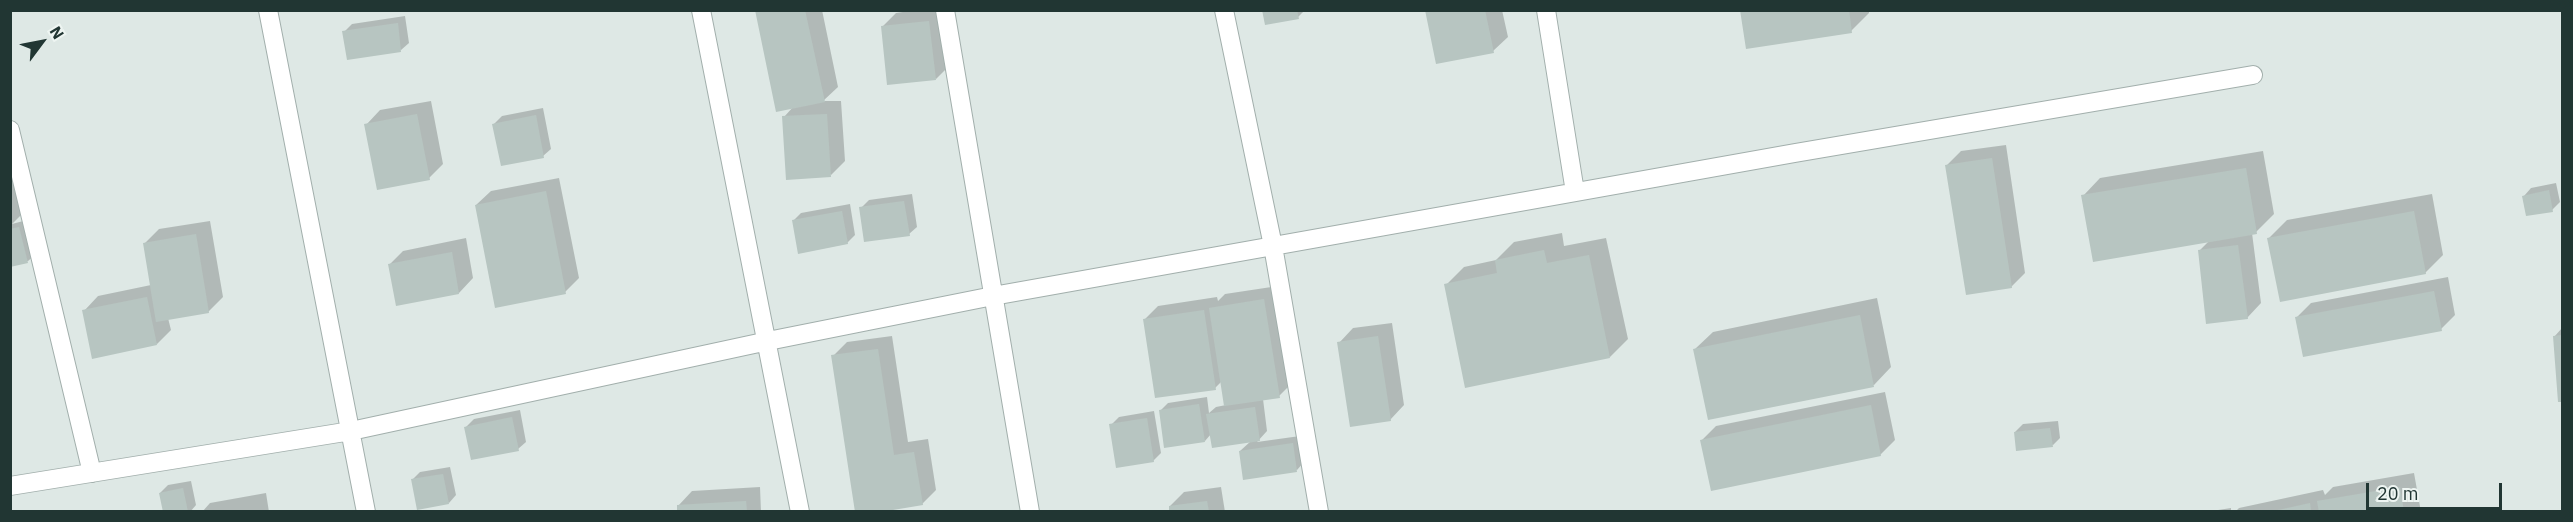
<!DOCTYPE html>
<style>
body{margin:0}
#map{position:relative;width:2573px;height:522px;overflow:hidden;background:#dee8e5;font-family:"IBM Plex Sans",sans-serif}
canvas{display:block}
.frame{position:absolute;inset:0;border:12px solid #213633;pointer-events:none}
.north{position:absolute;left:12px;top:12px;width:60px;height:60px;-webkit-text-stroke:4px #eef5f2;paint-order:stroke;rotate:58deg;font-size:16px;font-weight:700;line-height:24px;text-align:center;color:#213633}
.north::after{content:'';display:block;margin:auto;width:21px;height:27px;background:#213633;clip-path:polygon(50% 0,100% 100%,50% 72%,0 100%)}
.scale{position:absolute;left:2366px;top:483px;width:136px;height:27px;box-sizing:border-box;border:3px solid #213633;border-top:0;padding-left:8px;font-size:18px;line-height:21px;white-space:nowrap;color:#213633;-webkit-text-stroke:4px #eef5f2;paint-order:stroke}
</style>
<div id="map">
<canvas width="2573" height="522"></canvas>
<div class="frame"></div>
<div class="north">N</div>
<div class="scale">20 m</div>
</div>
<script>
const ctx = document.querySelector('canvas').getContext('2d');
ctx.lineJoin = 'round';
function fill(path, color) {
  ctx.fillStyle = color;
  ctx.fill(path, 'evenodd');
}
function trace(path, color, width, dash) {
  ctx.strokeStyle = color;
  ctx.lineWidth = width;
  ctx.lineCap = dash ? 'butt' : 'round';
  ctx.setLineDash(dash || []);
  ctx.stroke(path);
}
const shadow = new Path2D(`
 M757 10H822L838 87 823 101H841L845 161 831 175 784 117 793 107Z
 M916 10H944L950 65 936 79 882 27 896 13Z
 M1264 10H1305L1298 17Z
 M1426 10H1502L1508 37 1493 51Z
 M1741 10H1869V13L1851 31Z
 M405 16 409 43 401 50 344 32 352 24Z
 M431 101 443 164 429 178 366 125 380 110Z
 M543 108 551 149 543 156 494 124 502 116Z
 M10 134 23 213 12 224 27 220 36 254 28 261 10 266Z
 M2006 145 2025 273 2011 287 1947 165 1961 151Z
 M2263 151 2274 214 2256 232 2252 233 2261 303 2247 318 2199 251 2210 240 2083 196 2100 178Z
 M559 178 579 278 565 292 476 205 491 191Z
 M2556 183 2560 202 2552 210 2524 196 2531 188Z
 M912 194 917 227 909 234 861 208 869 200Z
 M2432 194 2443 255 2425 273 2269 238 2287 220Z
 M850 204 855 235 847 243 793 221 801 213Z
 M210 221 223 297 208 312 168 318 171 330 157 344 84 311 98 296 151 285 145 243 159 229Z
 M1562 233 1564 246 1606 238 1628 339 1610 357 1446 285 1464 267 1496 260 1514 242Z
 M466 238 473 278 459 293 389 265 403 251Z
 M2448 277 2455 315 2441 329 2297 317 2311 303Z
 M1278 286 1293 382 1279 396 1263 399 1267 431 1257 442 1300 436 1304 462 1297 470 1240 451 1251 441 1211 434 1205 441 1160 411 1168 403 1207 397 1209 413 1216 407 1226 405 1222 381 1215 388 1144 320 1158 306 1217 297 1218 301 1225 294Z
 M1877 298 1891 367 1874 385 1695 349 1713 332Z
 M1392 323 1404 405 1390 420 1339 343 1353 328Z
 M2562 328V400H2559L2554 337Z
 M892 336 908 442 928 439 936 490 922 504 833 356 847 342Z
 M1885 392 1895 440 1880 455 1702 440 1716 426Z
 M520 410 526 442 518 449 466 427 474 419Z
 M1154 411 1161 453 1153 461 1111 425 1119 417Z
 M2058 421 2060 438 2053 445 2015 432 2023 424Z
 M450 467 456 495 449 503 412 480 420 472Z
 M2414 473 2421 512H2235L2239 508 2323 490 2325 495 2333 487Z
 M191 481 196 505 190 512H164L160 493 168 485Z
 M760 487 761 512H678V506L692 491Z
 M1221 487 1225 512H1171L1170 506 1184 492Z
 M266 493 269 512H202L210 503Z
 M2231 508V512H2205Z`);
const building = new Path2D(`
 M755 10H805L825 102 776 112Z
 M1262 10H1297L1299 19 1265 25Z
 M1425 10H1485L1494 53 1436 64Z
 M1740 10H1849L1852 33 1746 49Z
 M929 21 936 80 887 85 881 26Z
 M398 23 401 52 347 60 342 31Z
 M417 114 430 180 377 190 364 124Z
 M827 114 831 177 786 180 782 116Z
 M536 115 544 158 501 166 492 124Z
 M1992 158 2012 288 1966 295 1945 165Z
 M2246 168 2257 234 2093 262 2081 195Z
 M2549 190 2553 212 2526 216 2522 196Z
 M546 191 566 294 495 308 475 205Z
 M904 201 910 236 864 242 859 207Z
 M842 211 848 244 798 254 792 220Z
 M2414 211 2426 274 2280 302 2267 238Z
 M19 227 28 263 10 267V229Z
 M196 234 209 313 156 322 143 243Z
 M2238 245 2248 319 2206 324 2198 250Z
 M1544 250 1547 263 1589 255 1610 358 1465 388 1444 284 1497 273 1495 260Z
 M452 252 459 294 396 306 388 264Z
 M2434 291 2442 331 2303 357 2295 317Z
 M147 297 157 345 92 359 82 310Z
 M1264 299 1280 398 1224 406 1209 308Z
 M1204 310 1216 390 1155 398 1143 319Z
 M1860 315 1874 387 1708 420 1693 349Z
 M2562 335V402H2558L2553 336Z
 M1378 336 1391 421 1350 427 1337 342Z
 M878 349 894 455 914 452 923 505 881 512H855L831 355Z
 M1199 404 1205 442 1164 448 1159 410Z
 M1871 405 1881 456 1711 491 1700 440Z
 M1255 407 1260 441 1212 448 1206 414Z
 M512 417 519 451 471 460 464 427Z
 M1147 418 1154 462 1116 468 1109 424Z
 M2050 428 2053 447 2016 451 2014 432Z
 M1293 443 1297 472 1243 480 1239 451Z
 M443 474 449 504 417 510 411 479Z
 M2400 487 2404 512H2319L2317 501Z
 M183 488 188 512H163L159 493Z
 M746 501 747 512H677V505Z
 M1207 501 1209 512H1169V506Z
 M2310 503 2311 512H2274V511Z`);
const street = new Path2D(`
 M268 10 366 512
 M701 10 800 512
 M945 10 1030 512
 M1224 10 1273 246 1319 512
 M1546 10 1575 192
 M10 130 92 473
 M10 486 351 431 768 341 993 296 1795 153 2253 75`);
fill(shadow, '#0003');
fill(building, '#b7c5c1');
trace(street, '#a2afac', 20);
trace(street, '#fff', 18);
</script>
